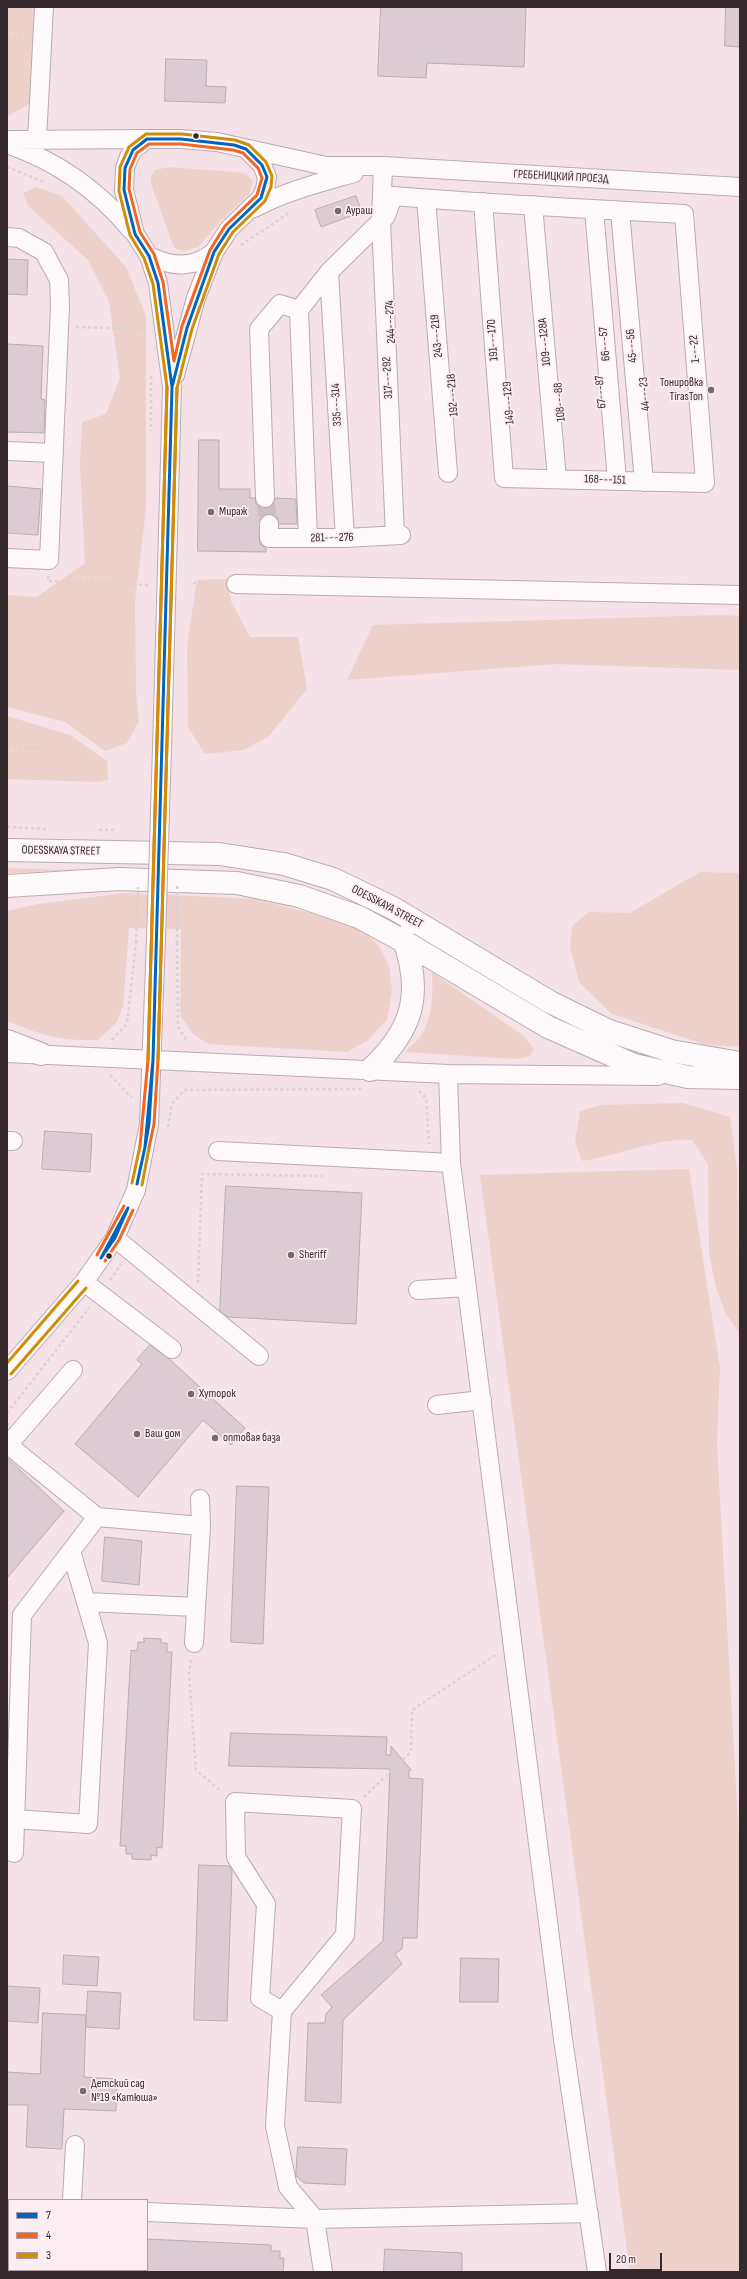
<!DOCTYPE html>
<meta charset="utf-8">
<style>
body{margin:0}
#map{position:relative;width:747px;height:2279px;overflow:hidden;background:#f5e1e8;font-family:"Sofia Sans Condensed",sans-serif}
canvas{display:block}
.frame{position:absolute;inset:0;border:8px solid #36292d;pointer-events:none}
.legend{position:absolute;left:8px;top:2199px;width:140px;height:72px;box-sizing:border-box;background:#fcedf2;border:1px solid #ad9fa3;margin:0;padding:5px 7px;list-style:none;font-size:12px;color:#36292d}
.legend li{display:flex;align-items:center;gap:8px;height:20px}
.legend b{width:20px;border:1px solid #ad9fa3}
.scale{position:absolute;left:609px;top:2253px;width:53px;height:18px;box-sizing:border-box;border:2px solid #36292d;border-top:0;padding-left:5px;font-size:12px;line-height:14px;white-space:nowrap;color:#36292d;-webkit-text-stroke:3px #fcedf2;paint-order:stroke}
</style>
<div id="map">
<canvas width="747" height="2279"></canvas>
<div class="frame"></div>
<ul class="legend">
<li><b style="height:5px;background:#0065bd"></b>7</li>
<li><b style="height:5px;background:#f26522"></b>4</li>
<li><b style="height:5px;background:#d08d09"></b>3</li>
</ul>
<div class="scale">20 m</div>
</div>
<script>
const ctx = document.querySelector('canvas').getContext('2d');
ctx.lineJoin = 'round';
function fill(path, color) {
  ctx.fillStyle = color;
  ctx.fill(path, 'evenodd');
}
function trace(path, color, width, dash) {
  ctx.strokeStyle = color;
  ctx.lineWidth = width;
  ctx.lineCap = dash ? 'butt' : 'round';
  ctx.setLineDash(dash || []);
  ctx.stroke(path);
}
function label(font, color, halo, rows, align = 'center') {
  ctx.font = font + ' "Sofia Sans Condensed",sans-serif';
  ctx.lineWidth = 3.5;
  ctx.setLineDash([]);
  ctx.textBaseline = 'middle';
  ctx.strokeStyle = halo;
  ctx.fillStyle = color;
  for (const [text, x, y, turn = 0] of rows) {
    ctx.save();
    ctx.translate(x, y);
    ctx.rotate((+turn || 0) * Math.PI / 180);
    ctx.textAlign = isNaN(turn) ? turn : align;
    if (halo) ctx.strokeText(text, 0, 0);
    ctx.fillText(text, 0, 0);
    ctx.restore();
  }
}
const green = new Path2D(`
 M7 7H36L31 103 10 115H7Z
 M169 167 246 173 253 181 249 194 223 218 198 247 185 251 176 249 173 245 151 184V177L155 170Z
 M36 187 62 196 126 267 146 316V509L135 602 136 692 139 721 127 743 105 751 65 722 7 707V595L37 597 85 563 80 465 82 422 106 414 120 378 109 301 87 259 28 206 23 193Z
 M227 579 231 601 250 637H298L307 689 269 736 244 750 205 754 188 727V711L187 646 197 580Z
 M719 615 740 616V670L555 664 347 680 373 625Z
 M7 716 70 735 107 761 108 780 98 782 7 779Z
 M7 868 77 870 7 873Z
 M700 872 740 873V1047L707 1045 612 1014 579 982 570 947 572 926 589 912 630 913Z
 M125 893 255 899 326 917 360 928 379 946 389 966 392 991 387 1020 367 1041 347 1052 208 1044 192 1033 180 1015 181 929 129 928 123 1006 117 1022 98 1040C60 1041 41 1035 7 1021V911L38 904Z
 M432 972 525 1037 534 1049 530 1056 516 1059 405 1052C410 1047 418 1041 422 1034 433 1016 433 992 432 972Z
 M683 1103 730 1117 737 1169 740 1334 726 1314 716 1288 709 1252 708 1164 692 1140C655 1138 620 1156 582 1161L575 1142 580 1111 602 1105Z
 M689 1169 720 1368 717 1444 740 1859V2272H630L480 1175Z`);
const building = new Path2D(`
 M381 7H526L524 67 427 63 426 78 378 76Z
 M726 7H740V47L725 46Z
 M166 59 207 60 206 86 226 87 225 103 165 101Z
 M356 196 362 212 321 227 315 210Z
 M7 259 28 260 27 295 7 294Z
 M7 344 43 346 41 399 45 400 44 433 7 432Z
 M199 440H219V489H250V498H255L256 504 265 508 271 507 275 498 296 499 297 524H279L278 518 269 514 260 519 259 538 260 544 266 548V552L198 551Z
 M7 486 41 489 38 535 7 533Z
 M45 1131 92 1134 90 1172 42 1169Z
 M226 1186 362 1193 356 1324 228 1317 220 1311Z
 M150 1345 168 1358 245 1428 231 1445 203 1420 138 1497 75 1444 142 1364 137 1360Z
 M7 1458 64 1511 7 1578Z
 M237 1486 269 1487 263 1644 231 1642Z
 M105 1537 142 1541 139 1585 102 1581Z
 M144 1638 161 1639V1643H167V1652H172L162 1848 157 1847V1856L151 1855V1860L132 1859V1854H126V1846H120L131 1650 137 1651 138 1642H144Z
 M231 1733 387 1737 386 1755H391V1746L411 1770H409V1778L423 1779 417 1938H403L402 1949 395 1954 402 1964 343 2020 341 2103 305 2101 308 2023H325L326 2014 332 2007 321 1995 383 1941 390 1769 229 1766Z
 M199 1865 229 1866 232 1870 227 2021 194 2020Z
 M64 1955 99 1957 97 1986 63 1984Z
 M461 1958 499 1959 498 2002H460Z
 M7 1986 40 1988 38 2023 7 2021Z
 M88 1991 121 1993 119 2029 86 2027Z
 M43 2013 86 2015 84 2077 117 2079 116 2111 64 2109 62 2149 26 2147 28 2105H7V2072L40 2074Z
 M298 2147 347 2149 345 2185 304 2183 296 2176Z
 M147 2239 271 2245V2251H280V2258H284L283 2272H147Z
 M385 2249 462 2253V2272H384Z`);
const minorTunnel = new Path2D(`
 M265 498 269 524`);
const path = new Path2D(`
 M7 38H24
 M7 167 44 182
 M241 245 289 213
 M76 327 147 329
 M151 376V431
 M48 576V581L148 585
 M193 583 220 584
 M7 745 43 749
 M7 827 46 829
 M99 830H114
 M177 943 178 1027 188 1042
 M112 1040 127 1024 136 943
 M110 1075 132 1098
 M419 1091 426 1098 429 1144
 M168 1127 172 1104 184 1090 362 1089
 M110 1280 121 1264
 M198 1283 202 1174 323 1176
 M7 1413 89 1308
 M191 1660 189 1674 196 1770 222 1792
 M364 1797 411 1752 412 1710 497 1654
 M7 2207H9`);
const minor = new Path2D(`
 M10 140 147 139
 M37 140 44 7
 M7 144C57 161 98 190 131 230
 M383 166 381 221 395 535
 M426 199 448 473
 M533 205 557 479
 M254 208C287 191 319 183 354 173
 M594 209 617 480
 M620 211 644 482
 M7 237 19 238 44 252 59 280 60 306 49 560 7 558
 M149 256C172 267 193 269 214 252
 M329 272 345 538
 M175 375 196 298 214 252 229 229 261 198 265 190 267 177 262 165 246 149
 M7 451 54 453
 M265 498 259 329 280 304 299 310
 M269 524V538H345L401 535
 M308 538 299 310 329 272 386 216 393 196C490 204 587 209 684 214L705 483 504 478 483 202
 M236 584 740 595
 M162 748 172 387 158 283 149 256 135 234 124 190 125 168 129 157 133 150 147 139H181L217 142 326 166H383L740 187
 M7 1053 448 1074 658 1076
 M448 1074 451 1163 563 2039 597 2272
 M7 1141H13
 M218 1151 451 1163
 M115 1238 259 1356
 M84 1282 172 1349
 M418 1290 467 1287
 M7 1371 84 1282 115 1238 136 1190 149 1124 156 939
 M437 1405 482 1400
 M7 1444 97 1517 201 1526
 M8 1445 73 1370
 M86 1602 196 1607
 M194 1643 201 1526 200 1499
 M15 1819 88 1824 98 1643 71 1551
 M14 1853 22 1615 97 1517
 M282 2011 260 1998 266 1904 236 1857 235 1802 352 1809 345 1935 282 2011 275 2126 288 2187 315 2219 323 2272
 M72 2200 75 2145
 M147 2212 315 2219 589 2213`);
const major = new Path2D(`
 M7 850 219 854 284 864 333 879 393 908 550 1002 609 1031 671 1051 740 1063
 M7 886 119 879 237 883 299 896 359 917 405 942 548 1027 634 1065 688 1077 740 1078
 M7 1041 41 1054
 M370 1070C414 1029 423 993 403 937`);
const pathBridge = new Path2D(`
 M136 943 138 887
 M177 943V883`);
const minorBridge = new Path2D(`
 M156 939 162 748`);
const bus1 = new Path2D(`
 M147 139H181L234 145 246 149 262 165 267 177 261 198 229 229 214 252 187 328 172 387 158 283 149 256 135 234 124 190 125 168 133 150Z
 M153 1060 172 387
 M145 1147 153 1060
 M145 1147 149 1124 153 1060
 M137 1184 145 1147
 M137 1184 145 1147
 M101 1258 128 1208
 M101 1258 115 1238 128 1208`);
const bus2 = new Path2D(`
 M149 144H181L233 150 243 153 258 168 262 178 257 195 225 226 210 250 182 326 174 361 163 282 154 254 140 232 129 189 130 169 137 153Z
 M140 1146 148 1060 167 387
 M149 1148 154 1124 158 1060 177 388
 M97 1255 124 1206
 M105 1261 119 1240 133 1210`);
const bus3 = new Path2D(`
 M148 1060 167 387 153 284 144 258 130 235 119 191 120 167 129 147 146 134H182L235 140 249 145 266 162 272 176 271 187 265 201 233 232 219 254 192 329 177 388 158 1060
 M132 1183 140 1146
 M142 1185 149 1148
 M7 1363 78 1281
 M11 1374 86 1288`);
const markers = [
 [196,136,3.5,"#36292d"],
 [338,211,4,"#79696e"],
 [711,390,4,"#79696e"],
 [211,512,4,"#79696e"],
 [291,1255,4,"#79696e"],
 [109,1256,3.5,"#36292d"],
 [191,1394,4,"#79696e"],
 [137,1434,4,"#79696e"],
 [215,1438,4,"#79696e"],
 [83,2091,4,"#79696e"]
];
const streetNames = [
 ["ГРЕБЕНИЦКИЙ ПРОЕЗД",561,177,3],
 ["244---274",391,322,-93],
 ["243---219",437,336,-95],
 ["191---170",493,340,-94],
 ["109---128А",545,342,-95],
 ["66---57",605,344,-95],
 ["45---56",632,346,-95],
 ["1---22",695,349,-94],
 ["317---292",388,378,-93],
 ["67---87",601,392,-95],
 ["44---23",645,394,-95],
 ["192---218",453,395,-94],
 ["108---88",560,402,-95],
 ["149---129",509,403,-94],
 ["335---314",337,405,-93],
 ["168---151",605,480,2],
 ["281---276",332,538,-1],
 ["ODESSKAYA STREET",61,851,1],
 ["ODESSKAYA STREET",387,907,28]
];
const poiNames = [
 ["Аураш",346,211],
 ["Тонировка",703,383,"right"],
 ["TirasTon",703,397,"right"],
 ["Мираж",219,512],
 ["Sheriff",299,1255],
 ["Хуторок",199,1394],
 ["Ваш дом",145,1434],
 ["оптовая база",223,1438],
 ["Детский сад",91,2084],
 ["№19 «Катюша»",91,2098]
];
fill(green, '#edd1ca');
fill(building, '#dbccd4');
trace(building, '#b8abb2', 1);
trace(minorTunnel, '#cfbcc3', 18, [18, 9]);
trace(minor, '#baabb0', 20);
trace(major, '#baabb0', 24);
trace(path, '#d8d2d4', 2.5, [3, 3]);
trace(minor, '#fefafc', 18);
trace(major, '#fefafc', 22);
trace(minorBridge, '#baabb0', 20, []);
trace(pathBridge, '#d8d2d4', 2.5, [3, 3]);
trace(minorBridge, '#fefafc', 18);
trace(bus1, '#0065bd', 3);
trace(bus2, '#f26522', 3);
trace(bus3, '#d08d09', 3);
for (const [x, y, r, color] of markers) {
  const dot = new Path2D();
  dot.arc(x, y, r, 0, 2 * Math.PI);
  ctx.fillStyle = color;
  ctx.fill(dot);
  trace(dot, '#fcedf2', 1.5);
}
label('12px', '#36292d', '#fcedf2', streetNames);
label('12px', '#36292d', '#fcedf2', poiNames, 'left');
</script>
